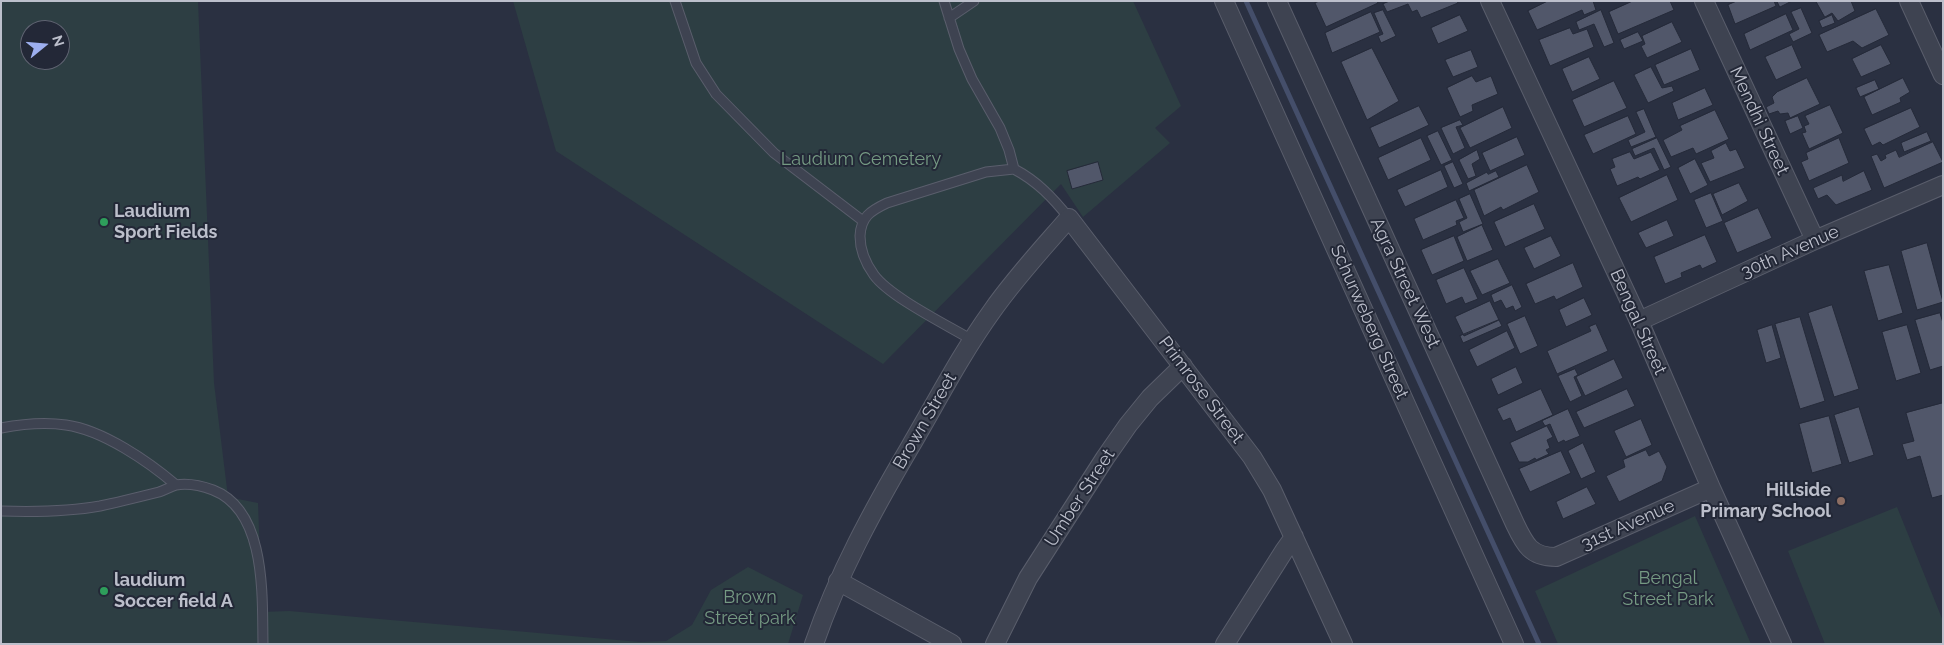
<!DOCTYPE html>
<style>
body{margin:0}
#map{position:relative;width:1944px;height:645px;overflow:hidden;background:#2a3041;font-family:Raleway,sans-serif}
canvas{display:block}
.frame{position:absolute;inset:0;border:2px solid #bcbfcb;pointer-events:none}
.north{position:absolute;left:20px;top:20px;width:50px;height:50px;box-sizing:border-box;background:#232837;border:1px solid #606472;border-radius:50%;rotate:73deg;font-size:14px;font-weight:700;line-height:20px;text-align:center;color:#bcbfcb}
.north::after{content:'';display:block;margin:auto;width:18px;height:22px;background:#9dafef;clip-path:polygon(50% 0,100% 100%,50% 72%,0 100%)}
</style>
<div id="map">
<canvas width="1944" height="645"></canvas>
<div class="frame"></div>
<div class="north">N</div>
</div>
<script>
const ctx = document.querySelector('canvas').getContext('2d');
ctx.lineJoin = 'round';
function fill(path, color) {
  ctx.fillStyle = color;
  ctx.fill(path, 'evenodd');
}
function trace(path, color, width, dash) {
  ctx.strokeStyle = color;
  ctx.lineWidth = width;
  ctx.lineCap = dash ? 'butt' : 'round';
  ctx.setLineDash(dash || []);
  ctx.stroke(path);
}
function label(font, color, halo, rows, align = 'center') {
  ctx.font = font + ' Raleway,sans-serif';
  ctx.lineWidth = 4;
  ctx.setLineDash([]);
  ctx.textBaseline = 'middle';
  ctx.strokeStyle = halo;
  ctx.fillStyle = color;
  for (const [text, x, y, turn = 0] of rows) {
    ctx.save();
    ctx.translate(x, y);
    ctx.rotate((+turn || 0) * Math.PI / 180);
    ctx.textAlign = isNaN(turn) ? turn : align;
    if (halo) ctx.strokeText(text, 0, 0);
    ctx.fillText(text, 0, 0);
    ctx.restore();
  }
}
const green = new Path2D(`
 M1 1H198L214 383 228 497 258 503 262 612 289 611 640 642 666 641 692 625 711 590 748 567 803 595 788 644H1ZM30 30H60V60H30Z
 M513 1H1133L1181 106 1155 128 1170 143 1083 217 1061 184 883 364 556 151Z
 M1897 507 1943 621V644H1825L1788 551Z
 M1695 516 1751 644H1558L1535 591Z`);
const stream = new Path2D(`
 M1246 1 1539 644`);
const building = new Path2D(`
 M1320 1H1377L1378 3 1326 27 1315 3Z
 M1390 1H1457L1458 3 1421 18 1417 10 1412 12 1408 4 1387 12 1383 4Z
 M1548 1H1593L1596 10 1584 15 1582 10 1537 30 1528 11Z
 M1633 1H1670L1674 10 1618 34 1609 12Z
 M1737 1H1774L1776 6 1735 24 1728 5Z
 M1777 1H1792L1780 7Z
 M1816 1H1851L1855 11 1838 21 1832 13 1825 17Z
 M1801 8 1812 33 1793 42 1789 34 1799 29 1791 12Z
 M1876 9 1889 35 1862 48 1853 41 1827 52 1819 35Z
 M1383 10 1396 36 1381 43 1378 36 1383 34 1374 13Z
 M1601 10 1614 43 1604 47 1594 24 1579 30 1576 22Z
 M1371 12 1380 32 1332 53 1325 33Z
 M1786 14 1793 30 1750 50 1744 34Z
 M1460 15 1468 31 1438 44 1431 28Z
 M1832 15 1835 23 1822 28 1819 21Z
 M1672 22 1682 42 1647 58 1641 46 1645 44 1642 36Z
 M1570 28 1573 34 1587 29 1594 47 1550 66 1539 40Z
 M1638 32 1643 41 1624 49 1620 40Z
 M1792 45 1802 68 1776 80 1765 57Z
 M1881 45 1891 64 1861 77 1852 59Z
 M1372 48 1399 101 1367 120 1341 62Z
 M1691 49 1700 70 1664 85 1655 65Z
 M1471 50 1478 67 1453 77 1445 60Z
 M1589 57 1600 79 1572 92 1562 69Z
 M1651 67 1662 88 1672 86 1674 91 1648 103 1634 75Z
 M1472 76 1476 82 1491 76 1498 94 1472 105 1473 111 1460 117 1447 88Z
 M1807 78 1820 104 1790 118 1788 113 1780 114 1778 111 1769 114 1766 107 1774 103 1772 97 1777 92Z
 M1903 78 1910 92 1900 98 1901 102 1872 115 1864 97Z
 M1875 80 1879 89 1860 97 1856 88Z
 M1614 81 1627 108 1584 127 1572 100Z
 M1705 88 1713 105 1678 120 1672 103Z
 M1830 105 1843 133 1809 149 1802 133 1806 132 1804 126 1809 124 1805 116Z
 M1419 106 1429 125 1379 148 1370 128Z
 M1503 107 1512 128 1470 148 1460 128Z
 M1911 108 1920 127 1883 145 1880 142 1872 146 1864 129Z
 M1644 109 1656 137 1631 147 1628 140 1645 132 1636 112Z
 M1715 110 1729 139 1696 154 1693 148 1671 157 1663 140 1682 130 1680 126Z
 M1628 116 1636 134 1593 154 1584 135Z
 M1798 116 1803 128 1790 134 1785 121Z
 M1460 120 1463 125 1456 127 1465 148 1453 154 1441 128Z
 M1438 131 1452 160 1441 165 1427 136Z
 M1927 132 1931 141 1904 152 1901 143Z
 M1517 137 1525 155 1490 171 1482 153Z
 M1421 138 1431 160 1388 180 1378 158Z
 M1657 138 1671 167 1664 170 1654 148 1635 156 1632 149Z
 M1839 138 1849 163 1809 181 1801 162 1808 159 1806 153Z
 M1933 142 1943 162 1884 188 1871 156 1877 154 1881 161 1886 158 1885 155 1896 150 1899 157Z
 M1726 143 1730 151 1736 149 1745 168 1710 182 1701 163 1714 158 1711 151Z
 M1477 150 1480 159 1472 164 1476 176 1468 179 1459 160Z
 M1630 152 1634 159 1651 152 1660 170 1640 179 1638 177 1617 186 1610 169 1615 167 1612 159Z
 M1695 159 1708 185 1690 194 1678 168Z
 M1098 162 1103 180 1072 189 1067 171Z
 M1453 162 1463 184 1454 188 1444 166Z
 M1527 165 1539 192 1503 210 1501 207 1484 216 1474 190Z
 M1441 170 1448 187 1405 207 1397 190Z
 M1496 171 1499 177 1469 191 1466 183 1487 172 1488 174Z
 M1864 171 1872 190 1836 205 1827 195 1818 199 1813 188 1842 175 1843 181Z
 M1667 175 1678 200 1631 222 1619 198Z
 M1739 183 1748 201 1722 215 1713 194Z
 M1711 193 1723 221 1706 228 1694 200Z
 M1470 194 1483 224 1463 232 1459 222 1467 218 1459 199Z
 M1456 200 1464 218 1456 221 1457 225 1423 240 1414 219Z
 M1534 204 1545 229 1505 247 1494 222Z
 M1758 208 1772 238 1737 253 1724 223Z
 M1667 220 1674 236 1646 248 1638 233Z
 M1482 225 1493 250 1467 261 1457 237Z
 M1705 235 1717 262 1702 269 1700 265 1681 273 1682 277 1665 284 1654 257Z
 M1454 236 1464 261 1432 275 1421 250Z
 M1551 236 1561 256 1534 269 1524 248Z
 M1927 243 1943 302 1917 310 1901 251Z
 M1498 259 1510 283 1482 295 1470 271Z
 M1573 263 1583 287 1556 300 1554 296 1535 304 1526 284Z
 M1889 265 1903 313 1878 321 1864 271Z
 M1464 268 1478 299 1465 304 1462 297 1446 304 1436 280Z
 M1512 285 1522 307 1515 311 1513 306 1506 309 1501 300 1494 303 1491 295Z
 M1584 298 1592 315 1566 327 1559 310Z
 M1490 301 1499 320 1464 336 1455 317Z
 M1832 305 1859 389 1834 397 1808 313Z
 M1940 313 1943 323V366L1930 370 1915 320Z
 M1525 316 1538 346 1520 354 1507 324Z
 M1800 317 1825 401 1800 409 1775 324Z
 M1499 320 1502 326 1463 343 1460 336Z
 M1596 324 1608 351 1557 374 1547 351 1591 331 1589 327Z
 M1772 325 1781 358 1766 363 1757 330Z
 M1907 325 1921 373 1896 381 1882 332Z
 M1507 331 1515 348 1477 367 1469 350Z
 M1614 359 1623 378 1585 396 1576 377Z
 M1516 367 1523 383 1498 395 1491 379Z
 M1575 369 1578 375 1574 377 1582 396 1570 402 1558 376Z
 M1541 389 1553 415 1516 432 1510 418 1503 421 1497 409Z
 M1627 389 1635 406 1584 428 1576 412Z
 M1943 403V495L1932 498 1920 456 1907 460 1902 444 1914 441 1906 413Z
 M1859 407 1874 455 1849 463 1834 415Z
 M1568 409 1580 436 1565 442 1564 440 1558 443 1550 424 1545 426 1542 421Z
 M1829 416 1842 464 1812 473 1799 424Z
 M1641 419 1652 445 1626 457 1614 431Z
 M1547 426 1553 437 1547 440 1550 448 1546 450 1549 454 1536 460 1535 458 1528 462H1519L1510 443Z
 M1583 443 1596 472 1581 479 1568 451Z
 M1646 450 1649 456 1659 451 1667 467 1662 481 1619 502 1606 476 1625 467 1623 460Z
 M1561 451 1571 473 1530 492 1519 469Z
 M1587 487 1596 504 1563 519 1556 502Z`);
const lane = new Path2D(`
 M675 1 696 63 716 94 774 153 863 221
 M944 1 959 49 972 79 1000 128 1009 150 1014 169
 M949 18 974 1
 M1014 169C1037 181 1053 198 1069 218
 M972 340C947 325 890 297 874 275 866 264 860 250 860 236 861 217 870 211 887 203L986 172 1014 169
 M1 428C22 424 46 422 66 425 103 430 149 462 176 485
 M1 511C34 512 67 512 100 506 119 502 139 497 159 492 165 490 170 487 176 485 188 483 202 486 213 490 267 511 262 597 263 644`);
const street = new Path2D(`
 M1224 1 1514 644
 M1277 1 1515 524C1525 545 1531 557 1556 557L1711 488
 M1490 1 1639 321 1711 488 1782 644
 M1704 1 1815 240
 M1909 1 1943 75
 M1639 321 1815 240 1943 185
 M838 581 952 644
 M814 644C838 574 873 510 910 447 937 401 961 354 992 311 1015 278 1043 248 1069 218L1252 457 1272 490 1343 644
 M995 644 1028 578 1105 458 1128 425 1150 398 1183 366
 M1225 644 1284 551 1294 537`);
const markers = [
 [104,222,5,"#2e9e5b"],
 [1841,501,5,"#8d6e63"],
 [104,591,5,"#2e9e5b"]
];
const streetNames = [
 ["Mendhi Street",1759,121,65],
 ["30th Avenue",1790,252,-24],
 ["Agra Street West",1405,283,65],
 ["Schurweberg Street",1369,322,66],
 ["Bengal Street",1638,322,66],
 ["Primrose Street",1201,390,53],
 ["Brown Street",925,421,-60],
 ["Umber Street",1080,498,-57],
 ["31st Avenue",1628,525,-24]
];
const parkNames = [
 ["Laudium Cemetery",861,160],
 ["Bengal",1668,579],
 ["Street Park",1668,600],
 ["Brown",750,598],
 ["Street park",750,619]
];
const poiNames = [
 ["Laudium",114,212],
 ["Sport Fields",114,233],
 ["Hillside",1831,491,"right"],
 ["Primary School",1831,512,"right"],
 ["laudium",114,581],
 ["Soccer field A",114,602]
];
fill(green, '#2d3e43');
trace(stream, '#444e6a', 5);
fill(building, '#51576a');
trace(building, '#252a39', 1);
trace(lane, '#5a5e6c', 11);
trace(street, '#5a5e6c', 20);
trace(lane, '#3e4351', 9);
trace(street, '#3e4351', 18);
for (const [x, y, r, color] of markers) {
  const dot = new Path2D();
  dot.arc(x, y, r, 0, 2 * Math.PI);
  ctx.fillStyle = color;
  ctx.fill(dot);
  trace(dot, '#232837', 2);
}
label('18px', '#bcbfcb', '#232837', streetNames);
label('18px', '#759a83', '#232837', parkNames);
label('bold 18px', '#bcbfcb', '#232837', poiNames, 'left');
</script>
